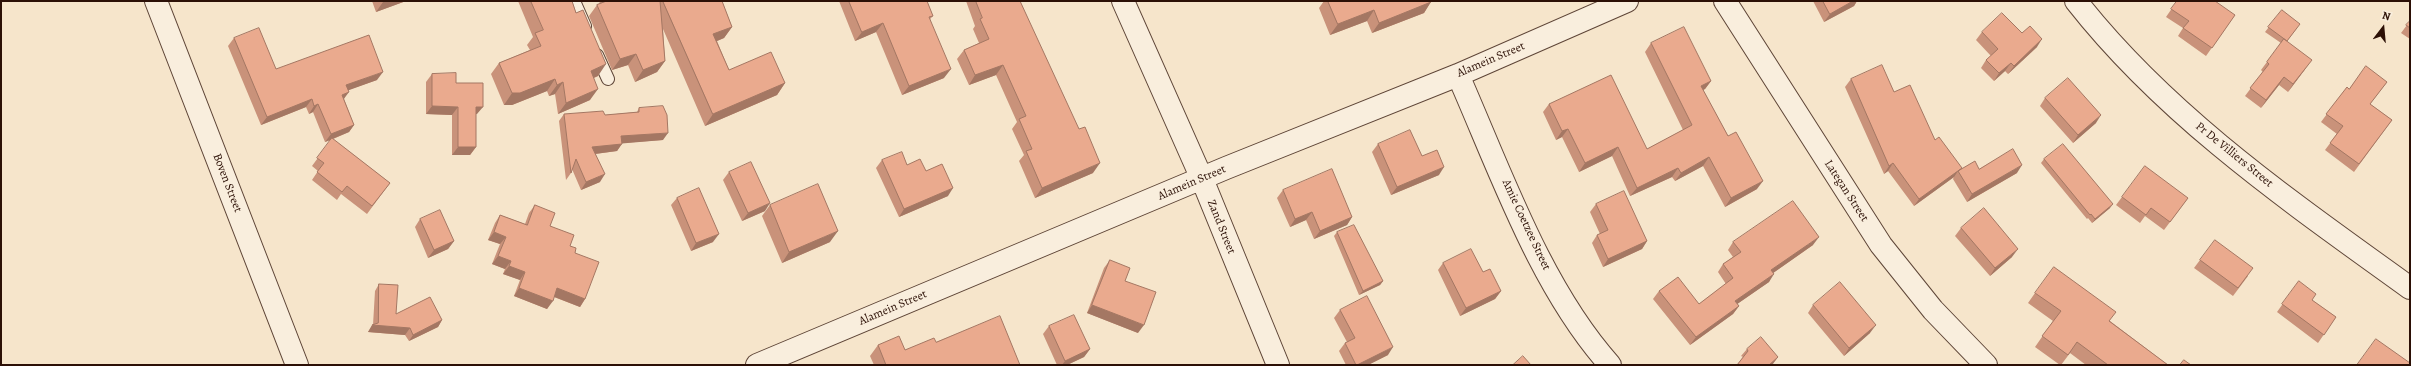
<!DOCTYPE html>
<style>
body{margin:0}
#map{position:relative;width:2411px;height:366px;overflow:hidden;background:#f6e5cb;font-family:Alegreya,serif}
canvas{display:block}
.frame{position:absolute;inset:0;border:2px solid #2c1006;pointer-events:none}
.north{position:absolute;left:2363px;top:8px;width:40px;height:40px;-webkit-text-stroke:3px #f9eedd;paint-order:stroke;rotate:16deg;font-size:11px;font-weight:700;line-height:16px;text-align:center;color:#2c1006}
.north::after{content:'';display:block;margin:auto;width:14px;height:18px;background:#2c1006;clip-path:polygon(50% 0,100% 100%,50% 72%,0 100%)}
</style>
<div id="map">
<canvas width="2411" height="366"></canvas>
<div class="frame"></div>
<div class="north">N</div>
</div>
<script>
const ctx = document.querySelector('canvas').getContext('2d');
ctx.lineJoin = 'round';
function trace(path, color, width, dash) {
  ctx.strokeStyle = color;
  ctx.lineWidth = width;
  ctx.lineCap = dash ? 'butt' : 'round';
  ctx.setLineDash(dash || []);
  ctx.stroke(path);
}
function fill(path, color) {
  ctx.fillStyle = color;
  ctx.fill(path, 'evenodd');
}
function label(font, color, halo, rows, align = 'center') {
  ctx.font = font + ' Alegreya,serif';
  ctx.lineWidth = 4;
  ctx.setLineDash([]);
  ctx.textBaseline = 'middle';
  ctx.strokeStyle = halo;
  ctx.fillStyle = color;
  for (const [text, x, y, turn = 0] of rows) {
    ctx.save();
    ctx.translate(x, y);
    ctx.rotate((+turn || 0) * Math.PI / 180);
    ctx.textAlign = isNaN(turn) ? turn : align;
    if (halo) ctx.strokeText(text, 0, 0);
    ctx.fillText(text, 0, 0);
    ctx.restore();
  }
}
const service = new Path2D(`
 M574 1 585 26
 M597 55 608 79`);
const minor = new Path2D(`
 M156 1 297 365
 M1123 1 1202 179 1278 365
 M1725 1 1881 245 1933 310 1986 365
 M2076 1C2167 117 2291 202 2410 288
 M1458 75C1500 170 1540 287 1610 365
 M757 365 1226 168 1458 75 1627 1`);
const wall = new Path2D(`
 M372 1H406L376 12Z
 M518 1H572L598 76 594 78 590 100 558 114 555 94 549 96 547 91 512 105H504L491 74 499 63 530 50 527 45 533 37Z
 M599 1H722L732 27 724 38 717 41 729 70 785 83 777 95 705 126 663 29 665 61 657 72 635 82 628 65 612 70 589 16 597 5 600 4Z
 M839 1H928L927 2 933 16 930 19 944 78 902 95 876 32 855 41Z
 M966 1H1020L1093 173 1035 198 1019 161 1024 155 1012 129 1017 122 996 75 969 85 957 59 964 50 979 43 973 29 975 26Z
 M1324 1H1431L1424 13 1372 33 1367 21 1330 35 1319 8Z
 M1813 1H1857L1854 6 1824 22Z
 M2177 1 2235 15 2206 56 2178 36 2183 28 2166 17Z
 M2282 10 2297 28 2287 41 2306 68 2288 92 2279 85 2261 108 2245 96 2263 72 2261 70 2281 43 2265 32Z
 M2410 21V39L2401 33Z
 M1982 32 2022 33 2037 47 2008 74 2005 71 1994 81 1981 68 1986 60 1991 56 1976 40Z
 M234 38 276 69 377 80 348 90 344 99 354 125 349 132 333 139 390 183 367 214 341 194 337 200 312 180 318 171 312 166 331 140 325 142 313 112 309 114 306 107 261 125 228 46Z
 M1651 43 1711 81 1705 89 1703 90 1757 189 1725 207 1703 166 1675 181 1672 177 1630 196 1612 156 1579 172 1562 137 1556 140 1543 112 1549 104 1647 149 1683 130 1645 52Z
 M432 74 456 83 477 114H476V147L470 155H452V115L426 114V82Z
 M1851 79 1894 92 1935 140 1962 168 1961 169H1979L2017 173 1967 202 1953 179 1954 177 1914 206 1888 171 1884 174 1845 87Z
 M2387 82 2370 104 2392 120 2354 172 2325 150 2337 134 2321 122 2347 87 2349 89Z
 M2045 98 2096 123 2073 143 2040 106Z
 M639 108 663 140 622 143 617 151 595 154 600 182 581 190 572 169 571 173 566 180 559 121 564 114 605 115 637 112Z
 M1378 144 1422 156 1439 175 1391 195 1372 152Z
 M2044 159 2110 208 2092 223 2088 218 2087 219 2041 163Z
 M882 160 907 165 926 171 948 196 899 217 876 168Z
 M729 172 765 211 742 221 723 180Z
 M1283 190 1352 217 1347 225 1314 239 1306 220 1290 227 1277 198Z
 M2122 197 2188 198 2164 230 2145 216 2140 223 2116 205Z
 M677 198 713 242 691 251 671 205Z
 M1596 204 1647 241 1642 249 1603 267 1592 243 1597 235 1600 234 1590 212Z
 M535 205 550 226 570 246 575 253 585 299 580 307 554 297 547 309 514 296 520 280 503 274 505 269 492 264 500 244 488 240 495 223 500 215 525 224 529 213Z
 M770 205 830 242 782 263 762 216Z
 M420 219 454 241 448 249 428 258 415 227Z
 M1961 228 2012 257 1990 276 1955 236Z
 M1337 232 1383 281 1380 285 1359 295 1334 236Z
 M1733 242 1813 245 1773 273 1769 282 1737 304 1739 306 1733 314 1690 345 1653 299 1659 291 1699 304 1726 284 1718 272 1723 264 1733 257 1728 250Z
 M1110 260 1125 281 1138 333 1087 313 1104 268Z
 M2200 260 2248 276 2233 296 2194 268Z
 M1443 263 1483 272 1501 291 1495 299 1460 316 1438 270Z
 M2299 281 2312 300 2336 317 2318 343 2277 312Z
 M379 284 396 314 442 320 438 327 409 341 405 335 368 332 373 325 375 291Z
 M2035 293 2110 321 2168 365H2086L2070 353 2061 365H2060L2035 347 2053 321 2028 303Z
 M1813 305 1870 333 1844 356 1808 313Z
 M1340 310 1388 355 1368 365H1346L1339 351 1345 343 1347 342 1334 318Z
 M1049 326 1090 349 1084 357 1067 365H1057L1043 334Z
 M936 342 1020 365H874L870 356 878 345 905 350Z
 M1747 349 1778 357 1772 365H1737L1743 357 1741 356Z`);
const shadedWall = new Path2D(`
 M385 1H406L376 12 383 2Z
 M1853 1H1857L1854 6 1824 22 1830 14Z
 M1431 2 1424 13 1372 33 1379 23Z
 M1374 10 1367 21 1330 35 1338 24Z
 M883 23 876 32 855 41 862 32Z
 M732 27 724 38 705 46 713 34Z
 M2042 39 2037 47 2008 74 2014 66Z
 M636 54 628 65 612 70 620 59Z
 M2312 60 2288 92 2293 84Z
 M665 61 657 72 635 82 643 70Z
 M2011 63 2005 71 1994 81 1999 73Z
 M606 64 598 76 583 82 591 71Z
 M1003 65 996 75 969 85 975 75Z
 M951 69 944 78 902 95 909 86Z
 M383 72 377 80 341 93 346 85Z
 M2284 77 2279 85 2261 108 2266 100Z
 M555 79 547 91 512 105H504L512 93Z
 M1711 81 1705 89 1695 94 1701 86Z
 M563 82 555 94 549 96 557 85Z
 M785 83 777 95 705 126 713 114Z
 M598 89 590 100 558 114 566 103Z
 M349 92 343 100 342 95Z
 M312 99 306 107 261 125 267 117Z
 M318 104 313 112 309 114 314 106Z
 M432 106 458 107 452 115 426 114Z
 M476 107H483L477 114 470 115Z
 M2101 115 2096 123 2073 143 2078 135Z
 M354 125 349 132 325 142 331 134Z
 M1568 129 1562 137 1556 140 1562 131Z
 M668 133 663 140 616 144 621 136Z
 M622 144 617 151 587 155 592 147Z
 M458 147H476L470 155H452Z
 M1618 147 1612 156 1579 172 1585 163Z
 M1709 157 1703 166 1675 181 1681 173Z
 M1100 163 1093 173 1035 198 1042 188Z
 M1893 163 1888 171 1884 174 1889 166Z
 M2022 165 2017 173 1967 202 1972 194Z
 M1444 167 1439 175 1391 195 1397 187Z
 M1678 168 1672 177 1630 196 1637 188Z
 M1962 168 1959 172 1958 171 1954 177 1914 206 1919 199Z
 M605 174 600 182 581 190 586 182Z
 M1763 181 1757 189 1725 207 1731 198Z
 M953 188 948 196 899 217 904 209Z
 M770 203 765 211 742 221 748 213Z
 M2113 204 2110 208 2092 223 2095 219Z
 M1312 212 1306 220 1290 227 1295 219Z
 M1352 217 1347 225 1314 239 1320 231Z
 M838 231 830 242 782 263 789 252Z
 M494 232 506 237 500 244 488 240Z
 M719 234 713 242 691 251 696 243Z
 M1819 237 1813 245 1766 278 1771 270Z
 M454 241 448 249 428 258 434 250Z
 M1647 241 1642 249 1603 267 1608 259Z
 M2018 249 2012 257 1990 276 1995 268Z
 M498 256 511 261 505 269 492 264Z
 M509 266 525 272 520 280 503 274Z
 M1774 274 1769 282 1730 309 1735 301Z
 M1383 281 1380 285 1359 295 1363 291Z
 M519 288 553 301 547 309 514 296Z
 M557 288 585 299 580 307 552 296Z
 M1501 291 1495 299 1460 316 1466 308Z
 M1092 305 1144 325 1138 333 1087 313Z
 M1739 306 1733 314 1690 345 1696 337Z
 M442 320 438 327 409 341 413 335Z
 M372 325 410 328 405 335 368 332Z
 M1876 325 1870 333 1844 356 1849 348Z
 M1393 347 1388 355 1368 365H1357Z
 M1090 349 1084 357 1067 365H1062L1065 361Z
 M1778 357 1772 365H1769Z`);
const building = new Path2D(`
 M531 1H572L576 13 583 10 606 64 591 71 598 89 566 103 563 82 557 85 555 79 520 93H512L499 63 541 46 535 33 543 30Z
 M607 1H660L665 61 643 70 636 54 620 59 597 5Z
 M663 1H722L732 27 713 34 729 70 771 52 785 83 713 114Z
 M849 1H927L933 16 929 17 951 69 909 86 883 23 862 32Z
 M976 1H1020L1079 129 1085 127 1100 163 1042 188 1026 151 1032 149 1019 119 1026 116 1003 65 975 75 964 50 989 39 980 19 982 18Z
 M1328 1H1431V2L1379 23 1374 10 1338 24Z
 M1823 1H1853L1830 14Z
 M2177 1H2215L2235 15 2212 48 2183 28 2189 21 2171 9Z
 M2282 10 2300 24 2287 41 2268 27Z
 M2002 13 2022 33 2030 26 2042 39 2014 66 2011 63 1999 73 1986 60 1998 49 1982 32Z
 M2410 21V28L2406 25Z
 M1684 27 1711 81 1701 86 1728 136 1736 132 1763 181 1731 198 1709 157 1681 173 1678 168 1637 188 1618 147 1585 163 1568 129 1562 131 1549 104 1611 75 1647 149 1692 125 1651 43Z
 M259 28 276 69 369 35 383 72 346 85 349 92 342 95 354 125 331 134 318 104 314 106 312 99 267 117 234 38Z
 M2284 39 2312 60 2293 84 2284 77 2266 100 2250 88 2269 64 2267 62Z
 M1882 65 1894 92 1910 85 1935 140 1939 137 1962 168 1919 199 1893 163 1889 166 1851 79Z
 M2366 66 2387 82 2370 104 2392 120 2359 164 2330 143 2343 126 2326 114 2347 87 2349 89Z
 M456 73V83H483V107H476V147H458V107L432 106V74Z
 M2068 78 2101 115 2078 135 2045 98Z
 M663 106 667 115 668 133 621 136 622 144 592 147 605 174 586 182 576 159 571 173 564 114 603 111 605 115 639 112V108Z
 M1410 130 1422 156 1437 150 1444 167 1397 187 1378 144Z
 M332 138 390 183 372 206 347 186 342 192 317 172 324 163 317 158Z
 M2063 144 2113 204 2095 219 2091 214 2090 215 2044 159Z
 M2013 149 2022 165 1972 194 1958 171 1975 161 1979 169Z
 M902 152 907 165 920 159 926 171 942 164 953 188 904 209 882 160Z
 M751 162 770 203 748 213 729 172Z
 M2145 166 2188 198 2170 222 2151 208 2146 215 2122 197Z
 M1332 169 1352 217 1320 231 1312 212 1295 219 1283 190Z
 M818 184 838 231 789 252 770 205Z
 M699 188 719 234 696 243 677 198Z
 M1624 191 1647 241 1608 259 1597 235 1608 230 1596 204Z
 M1793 201 1819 237 1771 270 1774 274 1735 301 1739 306 1696 337 1659 291 1678 277 1699 304 1733 278 1723 264 1741 252 1733 242Z
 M535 205 555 213 550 226 574 235 570 246 576 248 575 253 599 262 585 299 557 288 553 301 519 288 525 272 509 266 511 261 498 256 506 237 494 232 500 215 527 225Z
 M1984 208 2018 249 1995 268 1961 228Z
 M440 210 454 241 434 250 420 219Z
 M1354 225 1383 281 1363 291 1337 232Z
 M2215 240 2253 268 2238 288 2200 260Z
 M1471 249 1483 272 1490 269 1501 291 1466 308 1443 263Z
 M1110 260 1130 268 1125 281 1156 292 1144 325 1092 305Z
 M2054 267 2116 312 2109 321 2168 365H2108L2077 342 2068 355 2042 336 2061 311 2035 293Z
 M2299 281 2316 294 2312 300 2336 317 2324 335 2282 304Z
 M1840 282 1876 325 1849 348 1813 305Z
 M379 284 398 285 396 314 430 297 442 320 413 335 410 328 372 325 378 323Z
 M1367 296 1393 347 1357 365H1356L1345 343 1355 338 1340 310Z
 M1074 315 1090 349 1065 361 1049 326Z
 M1000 316 1020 365H886L878 345 899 336 905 350 934 338 936 342Z
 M1761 337 1778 357 1769 365H1737L1748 351 1747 349Z
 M2376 339 2410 363V365H2357Z
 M1523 356 1531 365H1513Z
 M2184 360 2191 365H2180Z`);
const streetNames = [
 ["Alamein Street",1491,60,-23],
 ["Pr De Villiers Street",2234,155,39],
 ["Boven Street",227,183,69],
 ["Alamein Street",1192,183,-23],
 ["Lategan Street",1846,191,57],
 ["Amie Coetzee Street",1526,225,65],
 ["Zand Street",1221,227,68],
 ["Alamein Street",893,308,-23]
];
trace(service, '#5e4537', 14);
trace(minor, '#5e4537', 24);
trace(service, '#f9eedd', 12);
trace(minor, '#f9eedd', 22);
fill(wall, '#c9927a');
fill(shadedWall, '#a47763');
fill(building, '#eaaa8e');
trace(building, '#a47763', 1);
label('12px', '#2c1006', '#f9eedd', streetNames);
</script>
